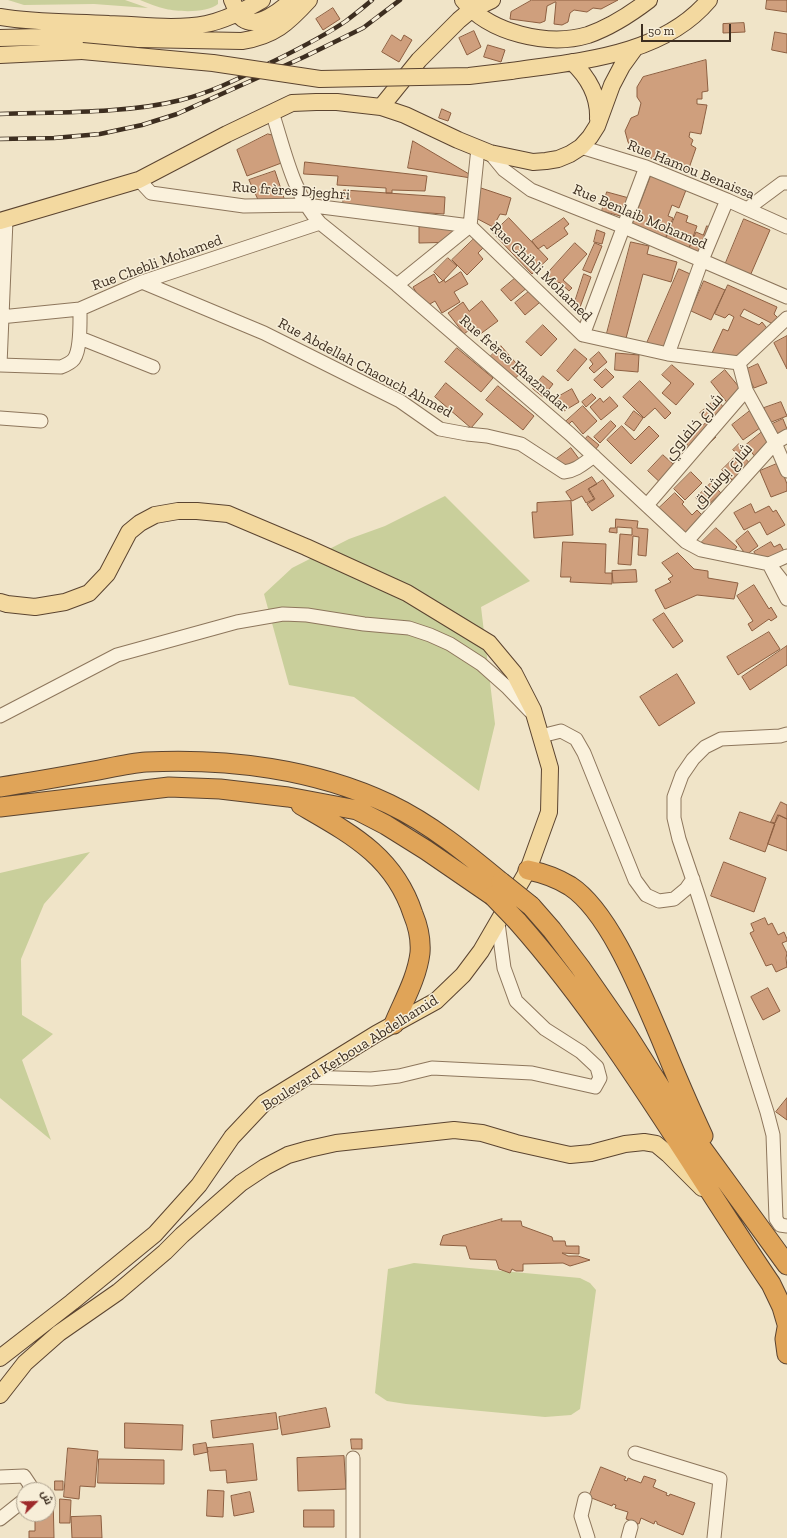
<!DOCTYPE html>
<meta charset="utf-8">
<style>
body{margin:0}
#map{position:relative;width:787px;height:1538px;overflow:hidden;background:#f0e4c8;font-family:"Zilla Slab",Cairo,serif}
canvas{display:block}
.north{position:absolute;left:16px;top:1482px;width:40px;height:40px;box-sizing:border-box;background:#f7eed8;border:1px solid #ada18e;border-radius:50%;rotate:67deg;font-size:11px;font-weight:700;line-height:16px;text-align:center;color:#3d2e20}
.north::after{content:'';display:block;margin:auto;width:14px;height:18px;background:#9e2a2b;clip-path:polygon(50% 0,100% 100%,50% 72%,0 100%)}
.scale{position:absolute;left:641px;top:24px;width:90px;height:18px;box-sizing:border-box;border:2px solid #3d2e20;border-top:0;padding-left:5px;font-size:12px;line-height:14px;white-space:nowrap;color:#3d2e20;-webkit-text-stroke:3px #f7eed8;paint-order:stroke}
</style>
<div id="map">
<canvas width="787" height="1538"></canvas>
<div class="north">ش</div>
<div class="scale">50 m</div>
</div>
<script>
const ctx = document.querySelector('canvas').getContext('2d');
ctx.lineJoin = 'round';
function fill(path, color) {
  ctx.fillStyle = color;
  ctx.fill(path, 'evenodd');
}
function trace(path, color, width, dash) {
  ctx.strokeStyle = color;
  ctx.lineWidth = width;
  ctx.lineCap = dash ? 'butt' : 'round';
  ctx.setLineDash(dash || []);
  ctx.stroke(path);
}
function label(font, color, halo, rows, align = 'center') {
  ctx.font = font + ' "Zilla Slab",Cairo,serif';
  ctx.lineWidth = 3;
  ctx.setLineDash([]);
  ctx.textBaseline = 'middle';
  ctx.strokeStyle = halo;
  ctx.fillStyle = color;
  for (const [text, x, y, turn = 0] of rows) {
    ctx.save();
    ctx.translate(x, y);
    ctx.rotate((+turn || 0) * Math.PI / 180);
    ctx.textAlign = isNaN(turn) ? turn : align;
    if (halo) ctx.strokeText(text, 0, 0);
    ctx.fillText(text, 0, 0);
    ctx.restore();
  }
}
const green = new Path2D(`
 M8 0H125L148 8 94 4 24 5Z
 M140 0H218V4C208 13 179 12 166 9 157 7 148 3 140 0Z
 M445 496 530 581 481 607 495 724 479 791 354 697 289 685 264 594 292 568 349 539 385 526Z
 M90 852 44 904 21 959 22 1015 53 1034 22 1060 51 1140 0 1098V873Z
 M414 1263 580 1278 590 1283 596 1290 580 1409 571 1415 545 1417 406 1404 387 1401 375 1393 388 1269Z`);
const building = new Path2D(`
 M532 0H618L601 9 593 8 587 12 574 10 570 13 568 22 562 25 554 24 556 2H555L547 6 545 21 540 23 510 19 511 12Z
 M767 0H787V12L766 9Z
 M333 8 340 19 323 30 316 19Z
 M744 23 745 32 723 33V24Z
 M474 31 481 47 467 55 459 38Z
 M775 32 787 34V53L772 50Z
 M392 35 401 41 404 35 412 40 399 62 382 52Z
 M488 45 505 50 501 62 484 57Z
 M706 60 708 91 702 92V99H697V104L707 105 701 134 690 132 689 137 693 140 691 145 696 148 688 171 658 161 633 150 628 142 625 131 631 118 638 115 641 103 637 97V87L643 77Z
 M442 109 451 113 448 121 439 118Z
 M268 134 276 136 284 162 247 176 237 150Z
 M413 141 469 174 471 178 408 168Z
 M305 162 427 176 425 191 392 190V193H386V188L337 185 338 176 304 174Z
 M275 171 286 204H260L249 180Z
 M651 176 686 190 679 208 672 205 668 216 673 218 665 239 632 226Z
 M481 188 511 198 506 215 500 214 493 227 474 217Z
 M344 190 445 197 444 214 343 207Z
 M607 192 629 198 624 217 602 211Z
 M677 212 688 216 686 222 697 226 689 248 666 239Z
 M509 218 548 259 532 274 493 233Z
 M564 218 569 224 564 228 568 234 547 249 544 245 538 249 532 241Z
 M744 219 770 230 750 276 725 265Z
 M460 226V242L419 243V227Z
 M707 226 720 231 709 257 689 248 696 232 703 235Z
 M597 230 605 233 602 244 594 242Z
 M477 236 485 246 478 253 483 259 467 275 452 260Z
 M631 242 649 246 647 254 677 262 671 282 643 274 625 342 606 337Z
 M575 243 587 254 563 280 572 288 569 291 559 282 557 284 547 274Z
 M595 243 602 246 591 273 583 270Z
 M448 258 457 266 443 281 434 272Z
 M679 269 697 277 665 351 647 343Z
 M461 272 468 284 454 292 460 302 442 313 435 301 425 307 413 287 434 274 439 283 444 280 445 282Z
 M584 274 591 277 579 310 573 308Z
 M518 276 528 287 511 301 501 290Z
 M704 281 725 290 711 320 691 311Z
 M537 285 546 297 525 315 515 303Z
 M728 285 777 307 774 314 779 319 773 324 744 309 740 316 759 325 762 322 770 332 737 364 712 353 723 329 728 331 734 317 729 314 725 318 715 314Z
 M482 301 498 321 479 335 473 327 464 334 448 313 463 302 469 311Z
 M543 325 557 339 541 356 526 342Z
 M787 336V369L774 343Z
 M501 346 523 371 511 382 489 358Z
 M457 348 493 378 481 392 445 362Z
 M575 349 587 359 568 381 557 371Z
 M599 352 607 362 594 373 589 368 593 364 590 360Z
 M616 353 639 355 638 372 615 370Z
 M758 364 767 383 754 388 745 370Z
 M672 365 694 384 676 405 662 393 671 383 662 375Z
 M606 369 614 377 602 388 594 380Z
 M725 370 744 393 729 405 711 382Z
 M543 376 553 384 543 397 533 389Z
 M640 381 671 413 665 419 655 408 644 418 623 397Z
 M446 383 483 414 471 428 435 397Z
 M498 386 534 416 523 430 486 400Z
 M572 389 579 402 564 411 556 398Z
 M592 394 596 398 586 407 582 402Z
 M610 397 618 406 601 420 590 407 600 398 603 402Z
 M716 399 731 415 712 433 716 437 697 455 683 440 701 423 703 425 708 421 700 413Z
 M781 402 787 416 769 423 764 408Z
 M583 406 597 421 583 434 572 421 565 428 562 425Z
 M755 407 767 423 743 440 732 425Z
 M634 411 643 418 634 431 625 424Z
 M783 419 787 429V434L773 439 768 426Z
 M611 421 616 426 600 443 594 437Z
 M622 426 635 440 649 426 659 436 631 464 607 440Z
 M762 432 772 445 756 458 746 445Z
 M588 436 599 445 591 455 580 446Z
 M739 444 743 448 738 454 733 450Z
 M571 448 582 463 565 475 555 460Z
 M739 453 752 465 735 483 722 470Z
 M663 455 681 471 666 488 648 471Z
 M779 463 787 484V491L771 497 760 471Z
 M691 472 702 483 685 500 674 489Z
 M592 477 597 484 588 489 594 499 586 503 582 496 572 501 566 492Z
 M603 480 614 496 592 511 587 504 595 499 589 489Z
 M711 483 721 493 705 508 696 498Z
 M675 493 684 502 682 504 692 515 697 510 706 519 684 539 657 510Z
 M571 501 573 535 534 538 532 512H537V503Z
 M751 504 755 513 769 506 773 512 776 510 785 525 767 535 760 522 744 530 734 513Z
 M616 519 638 521 637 528 648 529 646 556 638 555 639 537 633 536 631 565 618 564 620 534 632 535V528L617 527V533L609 532 610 528H615Z
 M716 528 737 547 731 554 719 557 702 542Z
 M748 531 758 546 746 555 736 541Z
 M563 542 606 544 605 573H612V584L570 582 571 577H561Z
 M771 542 774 547 780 544 784 551 762 565 754 552Z
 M678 553 694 569 708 571V578L738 583 734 599 697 595 665 609 655 590 671 582 668 579 673 576 662 563Z
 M636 570 637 582 613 583 612 571Z
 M754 585 769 609 771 607 777 617 771 621 769 619 752 631 748 624 753 621 737 596Z
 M664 613 683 641 673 648 653 620Z
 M769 632 780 649 738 675 727 657Z
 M787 646V665L750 690 742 677Z
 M677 674 695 703 659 726 640 697Z
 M781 802 787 805V819L779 815 775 823 771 822Z
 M740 812 775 824 765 852 730 839Z
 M778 815 787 819V851L768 844Z
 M724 862 766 878 754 912 711 896Z
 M765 918 768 925 772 923 778 935 784 932 787 939V941L782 943 787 953 786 958 787 967 776 972 772 964 766 966 750 933 754 931 751 924Z
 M768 988 780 1011 763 1020 751 997Z
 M787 1098V1120L776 1112Z
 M502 1219 501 1221H521L522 1226 552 1237 553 1241H565L566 1246H579V1254L562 1253 568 1256H578L590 1260 570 1266 563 1263 523 1264V1271H516L512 1269 510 1273 499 1269 496 1260 470 1259 466 1246 440 1245 443 1236Z
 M326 1408 330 1427 282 1435 279 1417Z
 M276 1413 278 1429 213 1438 211 1421Z
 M125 1423 183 1425 182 1450 125 1448Z
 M351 1439H362V1449H352Z
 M206 1443 208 1452 194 1455 193 1445Z
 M253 1444 257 1480 227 1483 226 1470 210 1471 207 1448Z
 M68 1448 98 1451 95 1487 80 1486 79 1499 64 1497Z
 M344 1456 346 1489 298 1491 297 1458Z
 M99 1459 164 1460V1484L98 1483Z
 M601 1467 626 1477 624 1480 627 1481 628 1478 641 1483 644 1476 656 1480 653 1487 667 1493 666 1495 669 1496 670 1494 695 1503 683 1535 657 1524V1522L655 1521 654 1524 641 1518 639 1524 626 1519 628 1512 615 1508 616 1505 613 1504 612 1506 589 1497Z
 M55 1481H63V1490H55Z
 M208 1490 224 1491 223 1517 207 1516Z
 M250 1492 254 1512 234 1516 231 1496Z
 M48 1495H53L54 1538H29V1531H35V1514H48Z
 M60 1499 71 1500 70 1523H60Z
 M304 1510H334V1527H304Z
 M101 1516 102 1538H72L71 1517Z`);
const minor = new Path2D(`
 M272 112C284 148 293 195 320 223L397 285 570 434 686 542 701 550 769 564 787 587
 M581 147 646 167 727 200 787 227
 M478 148 470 226 583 335 668 354 739 363
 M490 153 504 170 531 190 624 227 787 297
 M139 180 151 193 244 206 306 205 470 226
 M747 209 782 183H787
 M142 282 264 333 400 401 440 429 467 434 487 436 521 444 564 472C576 471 584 463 594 456
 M397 285 470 226
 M0 317 80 309 142 282 320 223
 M583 335 646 167
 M80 338 153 367
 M668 354 702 260 727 200
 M739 363 787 318
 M0 365 6 220
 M0 365 61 367C66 365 71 363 74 359 81 349 80 321 80 309
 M746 390 775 443 787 471
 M0 418 41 421
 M647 505 746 390 739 363
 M686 542 775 443 787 436
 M787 556 769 564 787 599
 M0 716 117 655 237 622 283 614 307 615 364 624 409 628 430 635 450 644 481 664 508 688 530 711
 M787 734 780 736 721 739 705 747 693 759 682 775 674 797V818L679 839 697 892 767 1112 773 1135 776 1219 780 1225 787 1226
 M541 736 561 731 576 739 584 753 635 880 646 895 659 901 674 899 686 889 693 879
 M305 1077 371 1079 399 1076 432 1068 532 1073 595 1087 600 1078 597 1067 581 1052 545 1029 516 1001 504 968 498 923
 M635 1453 720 1479 714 1538
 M353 1458V1538
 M0 1477 24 1476 30 1485 29 1490
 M585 1499 581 1516 588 1538
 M0 1519 24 1500
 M628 1538 631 1527`);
const major = new Path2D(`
 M232 0C235 6 237 15 243 19 257 29 282 10 291 0
 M463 0C489 33 548 47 588 35 608 28 632 13 649 0
 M0 17C36 23 72 22 109 24 141 25 175 30 206 24 226 20 245 10 262 0
 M0 38 80 36 138 39 242 41C274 36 288 23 309 0
 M0 55 82 51
 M572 62C588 77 599 96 598 119
 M511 71C579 61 662 56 709 0
 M381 107 419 60 459 20 471 10 492 0
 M0 221 139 180 227 134 292 103 316 102H337L381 107 405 115 458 140 490 153 533 162 546 161 558 159 570 154 581 147 590 137 597 126 612 85 622 66 635 48
 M0 602 7 604 35 607 65 602 89 593 107 574 129 532 140 523 155 515 178 511H197L228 514 306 547 407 593 489 643 514 673 533 710 550 768 549 812 528 870 481 951 463 975 436 1001 376 1034 264 1103 232 1137 199 1185 155 1234 72 1302 0 1358
 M0 1395 25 1363 59 1333 118 1292 165 1252 182 1235 241 1183 265 1167 288 1155 309 1149 336 1143 454 1130 482 1133 516 1143 570 1155 591 1153 625 1144 644 1142 656 1144 668 1154 702 1188`);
const highway = new Path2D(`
 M0 787C33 782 66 776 99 770 114 767 131 763 146 762 228 758 315 769 389 804 431 824 466 853 501 882
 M301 805C351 834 394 856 413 914 418 926 421 940 420 953 417 978 403 1002 394 1024
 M0 807 169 787 220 789 288 797 357 810 386 825 426 850 493 896
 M528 870C543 873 557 878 570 886 610 912 642 995 661 1039 674 1071 688 1104 703 1136
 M531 906 552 930 580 967 628 1036 680 1118 787 1265
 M517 921C615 1032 688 1162 771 1284L782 1307 787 1324
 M787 1328 785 1339 787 1354`);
const rail = new Path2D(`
 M0 114C57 112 125 114 181 100 209 93 236 80 262 67 290 53 320 39 346 21 355 14 364 7 372 0
 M0 139 54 138 100 134 142 125 177 114 304 57 363 28 400 0`);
const majorBridge = new Path2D(`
 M82 51 213 63 320 79 469 76 511 71`);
const highwayBridge = new Path2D(`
 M501 882 531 906
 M493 896 517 921`);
const streetNames = [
 ["Rue Hamou Benaissa",691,170,22],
 ["Rue frères Djeghri",291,191,4],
 ["Rue Benlaib Mohamed",640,217,23],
 ["Rue Chebli Mohamed",157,263,-20],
 ["Rue Chihli Mohamed",541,272,44],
 ["Rue frères Khaznadar",514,364,41],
 ["Rue Abdellah Chaouch Ahmed",365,368,28],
 ["شارع خلفاوي",694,427,-49],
 ["شارع بوشلاق",723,476,-48],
 ["Boulevard Kerboua Abdelhamid",350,1053,-32]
];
fill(green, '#c9cf9b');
fill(building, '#cf9f7d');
trace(building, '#8d5f41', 1);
trace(minor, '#8d765c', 15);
trace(major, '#5b4430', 18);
trace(highway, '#5b4430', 21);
trace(minor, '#faf1dc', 13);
trace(major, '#f3d9a0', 16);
trace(highway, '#e0a458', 19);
trace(rail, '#3d2e20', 4.5);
trace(rail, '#f7eed8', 3, [9]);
trace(majorBridge, '#5b4430', 18, []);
trace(highwayBridge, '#5b4430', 21, []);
trace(majorBridge, '#f3d9a0', 16);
trace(highwayBridge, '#e0a458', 19);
label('15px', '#3d2e20', '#f7eed8', streetNames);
</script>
